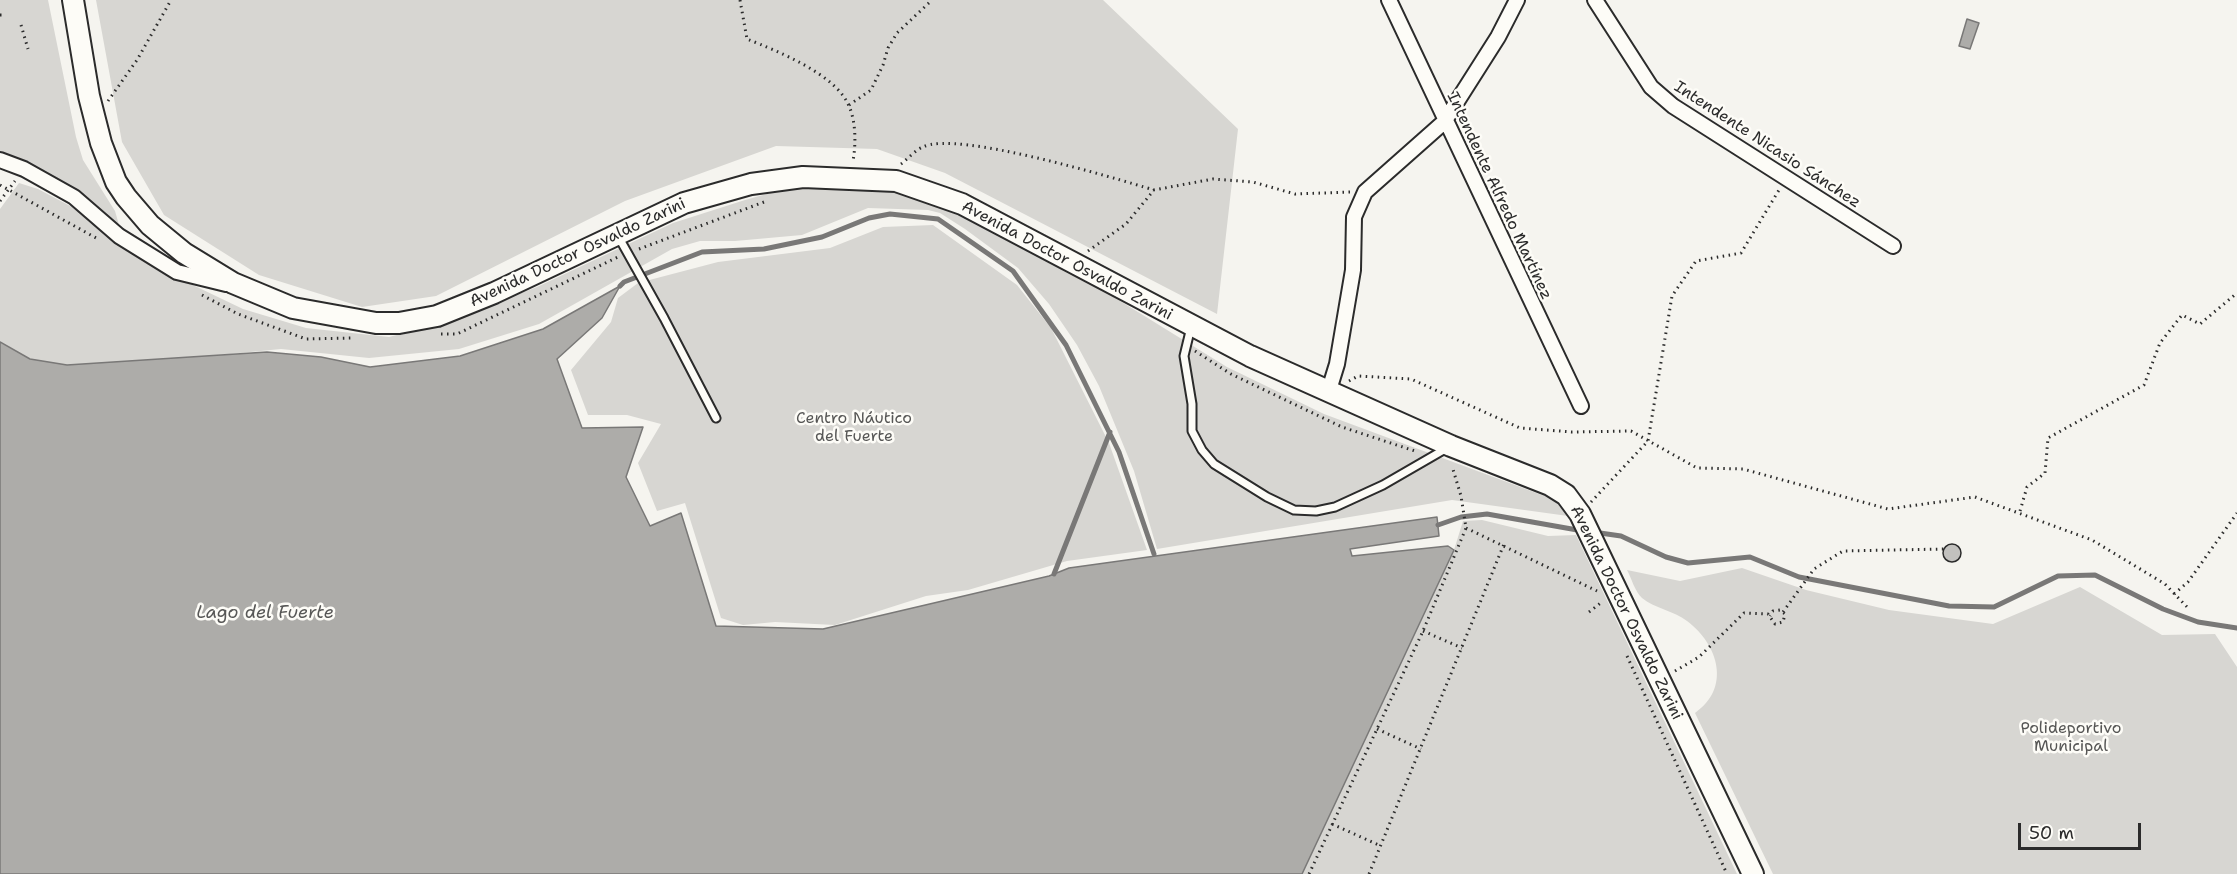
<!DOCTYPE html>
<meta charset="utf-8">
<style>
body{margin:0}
#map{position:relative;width:2237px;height:874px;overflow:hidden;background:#f5f4ef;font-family:"Shantell Sans",sans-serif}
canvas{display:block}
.scale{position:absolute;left:2018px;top:823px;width:123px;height:27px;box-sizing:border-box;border:3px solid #2b2b2b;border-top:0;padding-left:8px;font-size:18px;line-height:21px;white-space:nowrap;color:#2b2b2b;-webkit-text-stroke:4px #fdfcf7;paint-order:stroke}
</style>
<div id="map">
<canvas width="2237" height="874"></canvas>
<div class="scale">50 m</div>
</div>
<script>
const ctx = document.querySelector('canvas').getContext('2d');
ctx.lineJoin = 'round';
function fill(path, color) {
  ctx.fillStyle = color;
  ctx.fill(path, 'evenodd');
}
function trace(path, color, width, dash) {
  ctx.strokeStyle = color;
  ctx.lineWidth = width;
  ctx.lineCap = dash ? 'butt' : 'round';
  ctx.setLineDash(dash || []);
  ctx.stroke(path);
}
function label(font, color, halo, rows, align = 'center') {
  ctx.font = font + ' "Shantell Sans",sans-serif';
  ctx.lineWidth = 5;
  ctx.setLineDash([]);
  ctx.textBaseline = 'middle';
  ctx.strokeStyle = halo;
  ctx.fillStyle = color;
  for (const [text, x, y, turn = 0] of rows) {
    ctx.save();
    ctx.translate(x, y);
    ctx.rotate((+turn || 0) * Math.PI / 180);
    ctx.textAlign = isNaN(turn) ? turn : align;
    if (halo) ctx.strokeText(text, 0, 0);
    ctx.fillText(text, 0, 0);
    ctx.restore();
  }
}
const green = new Path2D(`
 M0 0H48L76 137 83 160 115 211 119 225 42 170 0 152Z
 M96 0H1103L1238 129 1217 314 945 173 877 149 776 146 625 201 436 296 362 307 259 275 164 215 122 142Z
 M19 183 38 189 74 208 116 244 174 276 243 309 306 328 389 337 439 324 537 287 673 223 745 200 792 187 896 191 935 201 1025 247 1067 273 1104 291 1227 367 1324 414 1550 498 1558 503 1568 516 1452 500 1157 549 1134 471 1099 386 1077 345 1049 304 1018 268 965 229 940 213 928 210 868 208 802 235 735 241H700L672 249 539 324 459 349 369 358 281 349 199 357 67 365 29 359 0 342V209Z
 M933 225 1017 285 1051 328 1109 443 1147 550 1067 561 968 590 926 596 835 625 775 622 743 625 721 618 685 503 657 511 638 463 661 424 627 415H588L571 370 611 322 618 298 638 283 718 262 830 248 883 227Z
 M1482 520 1548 536 1576 535 1737 874H1302L1454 550 1463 521Z
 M1742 568 1806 590 1889 610 1993 624 2080 587 2162 635 2215 634 2237 667V874H1773L1695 713C1731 688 1719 645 1687 621 1674 611 1654 608 1642 598 1635 592 1631 577 1627 570L1680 581Z`);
const water = new Path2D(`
 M1967 19 1979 23 1970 49 1959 46Z
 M620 286 602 318 557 359 582 428 643 427 626 477 650 526 681 513 716 626 823 629 1049 576 1069 568 1437 517 1439 536 1350 549 1352 556 1448 546 1454 550 1302 874H0V342L30 359 67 365 267 352 321 357 370 367 460 356 543 329Z`);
const stream = new Path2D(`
 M620 286 624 282 702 252 764 249 822 237 869 218 890 214 938 219 1013 271 1066 345 1119 452 1154 554
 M1438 525 1461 517 1487 514 1583 531
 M1593 532 1621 536 1666 557 1688 563 1750 557 1799 577 1949 606 1994 607 2058 576 2095 575 2163 609 2198 622 2237 628
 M1054 574 1110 432`);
const building = new Path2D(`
 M1943 553a9 9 0 1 1 18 0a9 9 0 1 1-18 0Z`);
const path = new Path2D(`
 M740 0 747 39C777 51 836 74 849 106 856 122 856 144 853 161
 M0 15H6
 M21 25 28 49
 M108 101 137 60 171 0
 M849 105 871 90 883 65 888 48 897 33 932 0
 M901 164C908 159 915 150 923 147 956 130 1114 178 1154 190
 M0 185 98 239
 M0 201 15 181
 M639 249 764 202
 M1088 251 1126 224 1154 190 1213 179 1253 182 1295 194 1351 192
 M202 295 238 314 306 339 351 338
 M441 334H457L618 257
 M1195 351 1231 374 1342 427 1418 452
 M1349 381 1358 376 1411 379 1520 428 1572 432 1631 431 1697 468 1743 469 1888 509 1975 497 2092 540 2165 584 2189 609
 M1591 502 1648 441 1672 296 1696 261 1741 253 1779 190
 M2020 511 2027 487 2045 473 2048 438 2144 385 2160 343 2182 315 2200 324 2237 293
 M1466 528 1597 591
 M2174 594 2188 582 2237 513
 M1589 612 1602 602
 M1783 612 1814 569 1843 551 1944 549
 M1423 631 1462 648
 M1627 656 1727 874
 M1675 671 1699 657 1744 613 1768 614 1775 624 1783 622 1785 614 1780 610 1773 611 1770 616
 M1377 729 1421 749
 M1332 824 1381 846
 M1309 874 1423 631 1466 528 1461 496 1452 466
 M1369 874 1504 544`);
const lane = new Path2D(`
 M618 236 664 318 716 418
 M1191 327 1184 356 1192 404V431L1202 450 1214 464 1267 497 1294 510 1316 511 1335 507 1383 485 1447 448`);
const street = new Path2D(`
 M1389 0 1581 406
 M1595 0 1651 87 1673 106 1893 246
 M0 160 24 169 74 197 119 236 177 272 226 284
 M1329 390 1337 364 1353 270 1354 217 1365 192 1444 122 1498 37 1517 0`);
const secondary = new Path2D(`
 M73 0 89 96 101 143 116 182 126 197 150 225 184 253 233 283 293 308 376 323H399L437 316 494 293 684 203 751 184 803 177 896 181 962 204 1250 356 1451 446 1550 485 1566 495 1580 514 1753 874`);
const streetNames = [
 ["Intendente Nicasio Sánchez",1767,145,33],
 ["Intendente Alfredo Martínez",1499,196,65],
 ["Avenida Doctor Osvaldo Zarini",578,253,-25],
 ["Avenida Doctor Osvaldo Zarini",1067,261,28],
 ["Avenida Doctor Osvaldo Zarini",1626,613,64]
];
const parkNames = [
 ["Centro Náutico",854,419],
 ["del Fuerte",854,437],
 ["Polideportivo",2071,729],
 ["Municipal",2071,747]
];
const waterNames = [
 ["Lago del Fuerte",265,613]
];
fill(green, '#d7d6d2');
fill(water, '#adaca9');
trace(water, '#797877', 1.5);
trace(stream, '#797877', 5);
fill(building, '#c2c1be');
trace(building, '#2b2b2b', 1.5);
trace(lane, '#2b2b2b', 11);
trace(street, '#2b2b2b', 18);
trace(secondary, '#2b2b2b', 24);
trace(path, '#2b2b2b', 3, [1.5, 4.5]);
trace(lane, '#fdfcf7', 7);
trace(street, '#fdfcf7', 14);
trace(secondary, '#fdfcf7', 20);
label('16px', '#2b2b2b', '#fdfcf7', streetNames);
label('16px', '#565655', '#fdfcf7', parkNames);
label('italic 18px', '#585857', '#fdfcf7', waterNames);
</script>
